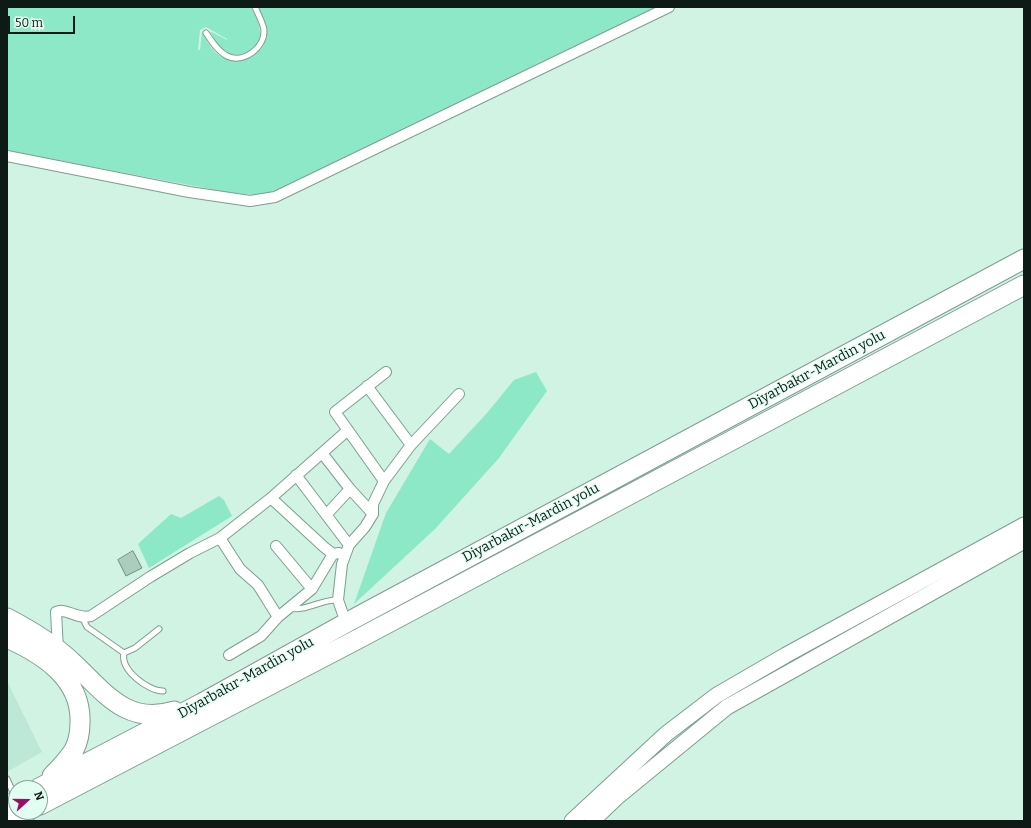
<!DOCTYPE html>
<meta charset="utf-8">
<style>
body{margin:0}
#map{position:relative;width:1031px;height:828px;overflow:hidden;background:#d0f3e4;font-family:Bitter,serif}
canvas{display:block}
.frame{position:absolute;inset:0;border:8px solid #0d1a15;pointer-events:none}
.north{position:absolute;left:8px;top:780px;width:40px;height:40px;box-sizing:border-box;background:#e2fef3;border:1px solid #8da39a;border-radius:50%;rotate:69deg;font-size:11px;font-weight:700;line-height:16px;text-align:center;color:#0d1a15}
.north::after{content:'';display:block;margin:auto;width:14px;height:18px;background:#971166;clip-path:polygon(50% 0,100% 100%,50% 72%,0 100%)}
.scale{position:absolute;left:8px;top:16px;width:67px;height:18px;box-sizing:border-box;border:2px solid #0d1a15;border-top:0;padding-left:5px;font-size:12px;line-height:14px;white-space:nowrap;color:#0d1a15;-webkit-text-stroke:3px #e2fef3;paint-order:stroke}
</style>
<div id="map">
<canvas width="1031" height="828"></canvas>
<div class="frame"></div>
<div class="north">N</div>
<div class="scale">50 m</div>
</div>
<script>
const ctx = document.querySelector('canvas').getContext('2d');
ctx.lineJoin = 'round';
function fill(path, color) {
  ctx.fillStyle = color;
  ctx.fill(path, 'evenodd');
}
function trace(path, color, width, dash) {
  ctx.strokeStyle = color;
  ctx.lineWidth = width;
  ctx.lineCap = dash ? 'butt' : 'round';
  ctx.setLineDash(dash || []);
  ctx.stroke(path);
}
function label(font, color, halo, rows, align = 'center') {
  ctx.font = font + ' Bitter,serif';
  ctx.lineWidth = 3;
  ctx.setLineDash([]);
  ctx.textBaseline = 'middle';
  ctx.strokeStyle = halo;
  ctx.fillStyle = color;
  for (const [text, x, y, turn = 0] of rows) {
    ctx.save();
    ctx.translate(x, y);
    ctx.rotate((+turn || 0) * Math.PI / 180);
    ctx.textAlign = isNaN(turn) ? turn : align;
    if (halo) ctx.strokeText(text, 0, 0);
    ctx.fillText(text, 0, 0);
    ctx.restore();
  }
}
const built = new Path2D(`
 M7 681 42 752 7 772Z`);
const green = new Path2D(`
 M7 7H251C255 16 261 25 260 36 259 52 236 60 223 51 217 47 214 38 210 31L227 40V39L206 27 200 30 198 50H200L202 32C206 39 210 47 216 53 232 66 267 59 266 34 265 25 260 15 257 7H657L535 65 363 151 281 189 259 195 232 193 7 151Z
 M536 372 547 391 499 458 435 529 354 604 386 513 430 439 449 454 487 413 514 380Z
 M219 496 224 500 232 516 149 568 138 544 171 514 181 518Z`);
const building = new Path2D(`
 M133 551 142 568 126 576 118 560Z`);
const lane = new Path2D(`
 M206 33C212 41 217 51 227 56 243 64 265 48 264 30 263 23 258 14 255 7
 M291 608C304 612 322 599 338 600
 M83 619 87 627 124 653
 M124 653C120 670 148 691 163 691
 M124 653 135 648 159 629
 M7 779 15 797`);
const street = new Path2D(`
 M7 156 189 192 250 201 275 197 669 7
 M367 386 411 445
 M322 453 350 489 373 514
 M296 475 349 545
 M384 481 335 412 386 372
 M271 498 324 547 333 554 339 553
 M327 514 350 489
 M220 538 240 569 258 585 278 617
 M276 546 312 589
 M346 623 338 600 342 564 349 545 365 527 373 514V504L384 481 411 445 459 394
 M58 650 56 612C67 607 76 620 91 616L150 577 190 553 220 538 271 498 348 430
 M229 655 261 636 278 617 312 589 333 554`);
const secondary = new Path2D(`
 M572 821 666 734 717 695 786 655 1024 525
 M592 821 616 798 727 707 1024 541`);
const highway = new Path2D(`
 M7 618C30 630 52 643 71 661 103 690 125 726 174 711
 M7 638C43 654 82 679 80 723 80 732 78 742 74 750 68 760 60 768 52 776
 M39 788 202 703 346 623 1024 259
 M7 805 16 801
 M40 805 358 639 1024 285
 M10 821 27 812`);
const streetNames = [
 ["Diyarbakır-Mardin yolu",817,370,-28],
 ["Diyarbakır-Mardin yolu",531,523,-28],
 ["Diyarbakır-Mardin yolu",246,678,-29]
];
fill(built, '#bde8d7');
fill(green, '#8ce8c7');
fill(building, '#abcdbf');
trace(building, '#6e8e81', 1);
trace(lane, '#7d9e91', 7);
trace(street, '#7d9e91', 12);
trace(secondary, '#7d9e91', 17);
trace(highway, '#7d9e91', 21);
trace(lane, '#fff', 5);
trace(street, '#fff', 10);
trace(secondary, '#fff', 15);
trace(highway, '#fff', 19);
label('14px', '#0d1a15', '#e2fef3', streetNames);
</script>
